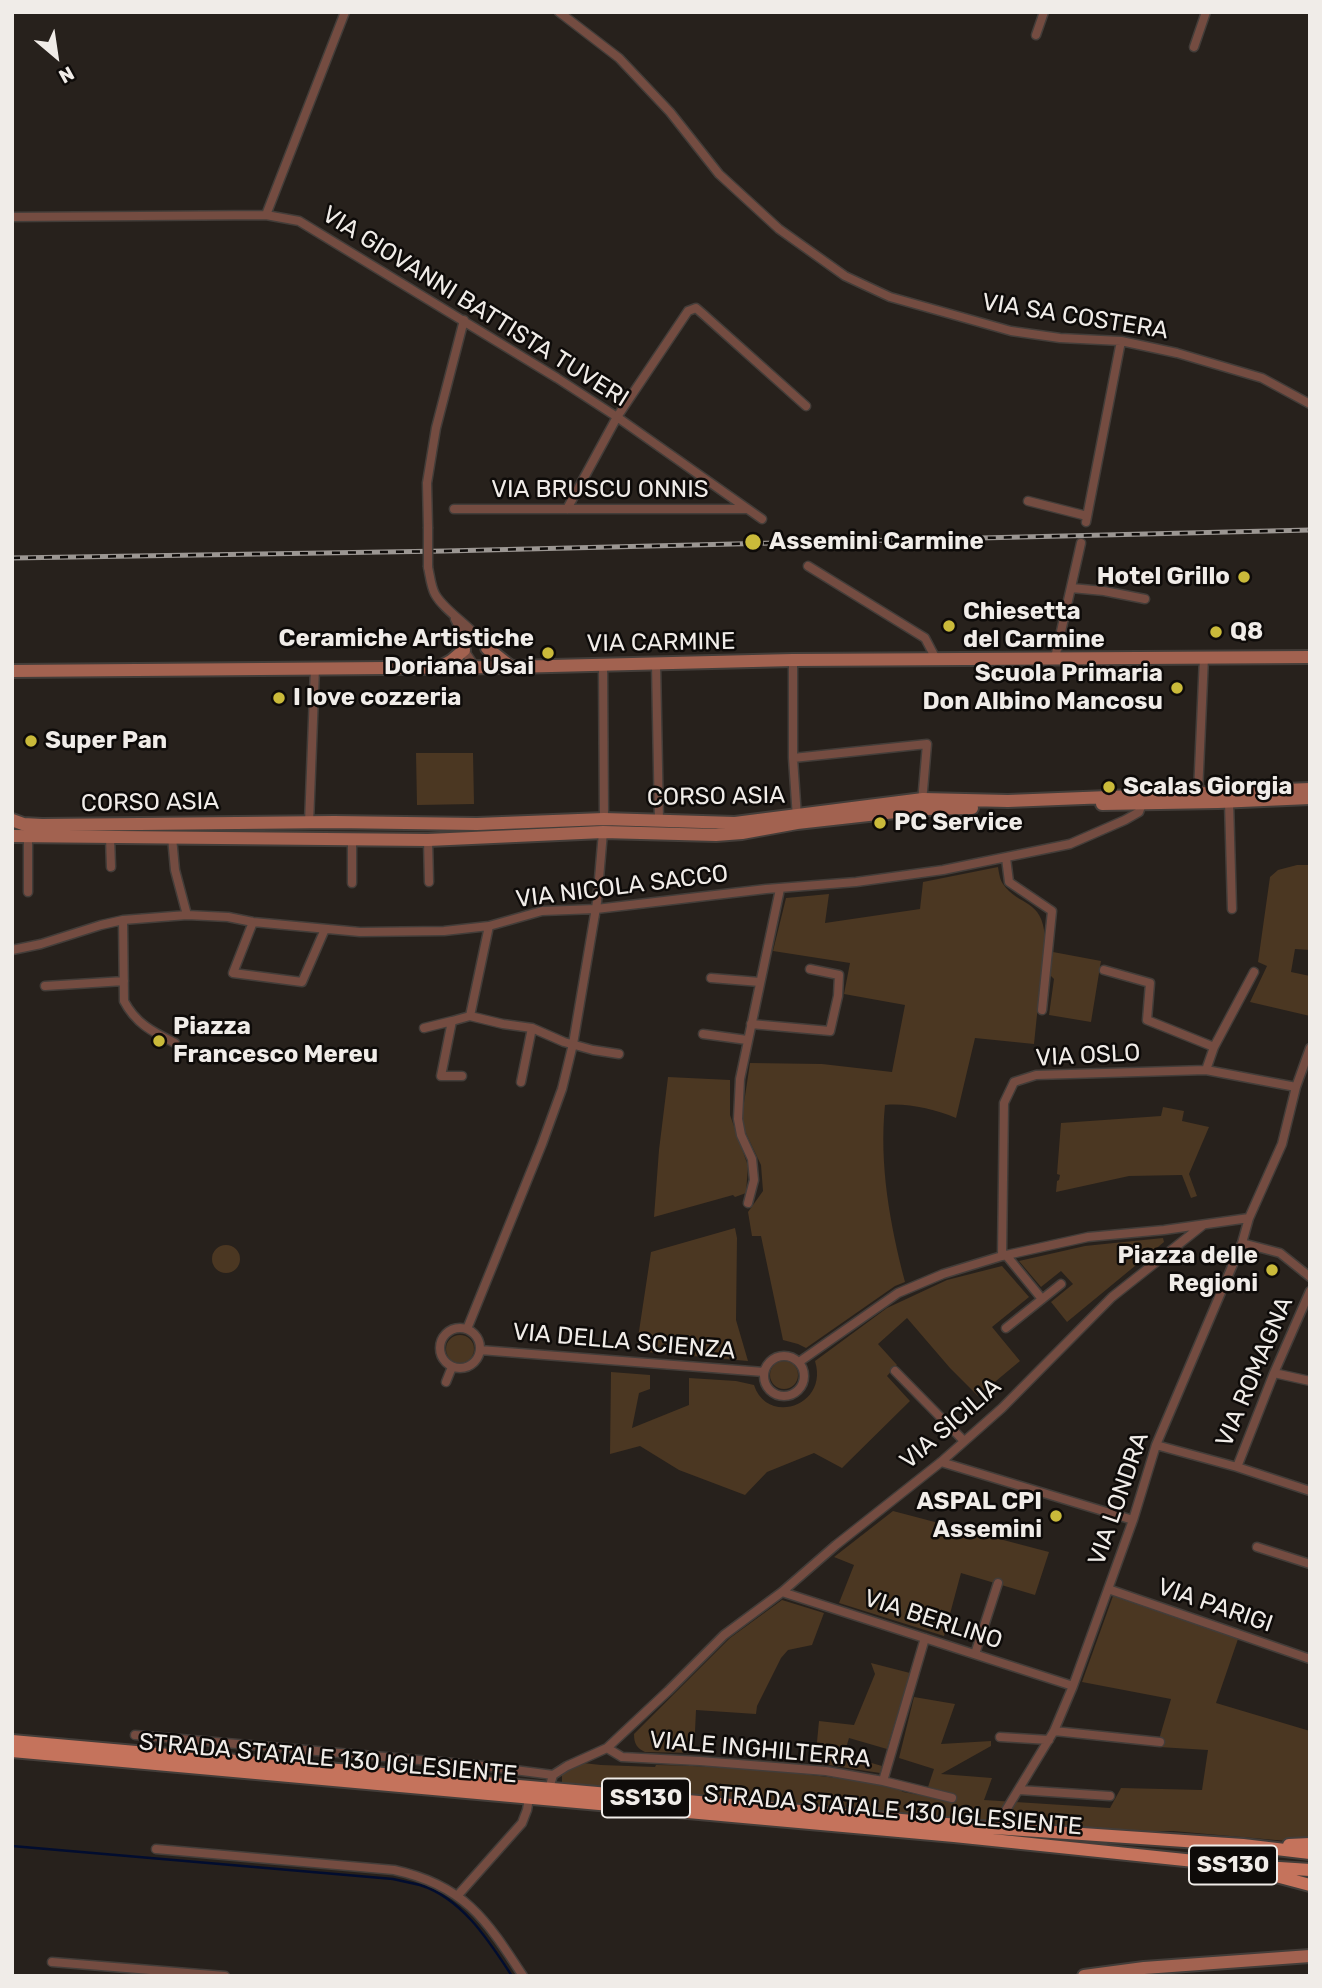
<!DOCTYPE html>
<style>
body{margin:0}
#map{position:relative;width:1322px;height:1988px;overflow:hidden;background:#27211c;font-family:Rubik,sans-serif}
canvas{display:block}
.frame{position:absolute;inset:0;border:14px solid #f0ece8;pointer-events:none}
.north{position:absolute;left:21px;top:21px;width:70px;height:70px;-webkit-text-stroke:5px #0e0b09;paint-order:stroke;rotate:151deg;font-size:19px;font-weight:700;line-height:28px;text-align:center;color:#f0ece8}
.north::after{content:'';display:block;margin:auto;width:24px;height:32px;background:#f0ece8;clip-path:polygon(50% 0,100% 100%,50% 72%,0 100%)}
</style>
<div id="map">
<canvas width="1322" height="1988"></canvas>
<div class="frame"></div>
<div class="north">N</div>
</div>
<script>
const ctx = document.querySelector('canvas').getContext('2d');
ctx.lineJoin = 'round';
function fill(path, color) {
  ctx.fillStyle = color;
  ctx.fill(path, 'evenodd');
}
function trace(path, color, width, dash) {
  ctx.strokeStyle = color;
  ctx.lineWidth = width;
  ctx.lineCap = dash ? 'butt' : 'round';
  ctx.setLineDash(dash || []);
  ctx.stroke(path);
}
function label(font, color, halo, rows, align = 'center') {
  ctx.font = font + ' Rubik,sans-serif';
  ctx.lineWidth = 5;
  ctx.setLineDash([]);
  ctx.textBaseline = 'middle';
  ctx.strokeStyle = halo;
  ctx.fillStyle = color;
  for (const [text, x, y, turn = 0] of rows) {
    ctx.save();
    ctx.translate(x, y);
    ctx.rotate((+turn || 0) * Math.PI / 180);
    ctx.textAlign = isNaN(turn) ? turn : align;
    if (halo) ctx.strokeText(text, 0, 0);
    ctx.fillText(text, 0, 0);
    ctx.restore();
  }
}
const green = new Path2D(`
 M416 753H473L474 804 417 805Z
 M1297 865H1310V950L1295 949 1291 972 1310 976V1016L1250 1002 1267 966 1258 962 1270 877 1278 870Z
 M998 867C999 873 1000 880 1003 884 1019 907 1042 898 1045 937L1034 1044 975 1038 956 1118C934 1109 908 1103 885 1105 879 1165 890 1224 905 1282L895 1286 806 1348 798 1344 783 1340 761 1236H752L748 1212 763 1191 761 1165 744 1129 742 1116 750 1063 822 1064 892 1072 905 1005 844 994 850 963 773 951 786 898 829 894 825 923 920 909 923 882Z
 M1053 952 1101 961 1091 1022 1049 1015 1054 979 1050 975Z
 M668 1077 730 1080V1115L748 1166 746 1193 735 1197 733 1195 654 1217 659 1150Z
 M1163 1107 1184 1111 1182 1121 1209 1127 1189 1174 1197 1196 1191 1198 1182 1175 1129 1176 1056 1192 1057 1181 1059 1180 1060 1175 1057 1174 1061 1123 1161 1116Z
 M735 1228 737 1238 736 1320 748 1361 636 1351 651 1252Z
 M1163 1238 1164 1242 1067 1322 1051 1302 1073 1284 1061 1271 1041 1287 1019 1261 1085 1246Z
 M212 1259a14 14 0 1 1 28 0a14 14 0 1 1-28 0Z
 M1002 1266 1029 1297 992 1327 1020 1361 978 1396 950 1368 907 1318 878 1344 897 1365 887 1376 910 1401 842 1468 814 1453 767 1472 745 1495 679 1470 640 1446 610 1454 611 1372 650 1375V1389L639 1393 632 1428 689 1405V1378L736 1381 754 1385C767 1426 829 1406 815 1361L887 1308 947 1280Z
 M446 1349a14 14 0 1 1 28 0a14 14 0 1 1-28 0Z
 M770 1375a14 14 0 1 1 28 0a14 14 0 1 1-28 0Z
 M893 1511 1049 1552 1035 1595 961 1573 944 1636 839 1603 854 1565 834 1557Z
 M1113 1596 1238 1639 1216 1703 1310 1731V1841L1298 1842 1173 1831H1148L919 1817 566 1786 562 1783V1774L583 1763 601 1765 655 1767 656 1765C720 1766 783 1771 845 1779 864 1781 887 1781 903 1792L953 1801 955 1794 928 1787 934 1769 899 1758 914 1697 955 1704 941 1744 991 1741V1746L941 1774 992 1778 984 1800 1110 1808 1121 1788 1202 1790 1208 1750 1159 1747 1160 1736 1171 1699 1082 1682Z
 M782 1600 824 1613 812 1645 788 1650 781 1658 757 1706 756 1714 696 1710 694 1753 645 1752C637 1748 634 1744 634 1734L730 1638Z
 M871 1663 910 1673 887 1749 849 1738 844 1755 882 1766 880 1773 815 1763 819 1721 854 1725 875 1674Z`);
const stream = new Path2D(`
 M12 1846 393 1879C402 1881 411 1883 420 1885 462 1898 489 1941 512 1976`);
const street = new Path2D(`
 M559 12 619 58 670 112 719 174 779 229 845 276 890 297 1011 331 1060 338 1121 341 1177 353 1262 378 1310 404
 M1036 35 1044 12
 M1194 47 1206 12
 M266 215 345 12
 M12 217 266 215 299 221 557 378 617 417 762 519
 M1028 501 1087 516
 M454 509H746
 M567 509 617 417 688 311 696 308 703 314 806 406
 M1086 522 1121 341
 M428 527 427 483 436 428 464 320
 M808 566 925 638 936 659
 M428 567C430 576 431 587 435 594 448 618 496 638 489 667
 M1071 588 1104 591 1145 599
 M455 619 463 635 464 650 475 667
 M1055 658 1081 543
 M793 660V758L797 818
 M656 664 659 821
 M603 665 604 819
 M793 758 927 744 922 802
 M1198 793 1204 657
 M1229 802 1232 909
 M309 823 315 668
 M28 837V892
 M110 837 111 867
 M172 837 175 870 187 915
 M352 840V883
 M428 840 429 882
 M1006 858 1009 882 1052 911 1042 1010
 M123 920 124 1001C136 1024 153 1032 175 1043
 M253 922 233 973 302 982 325 929
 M12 950 41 944 101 925 123 920 187 915 228 917 253 922 360 932 444 931 489 926 542 911 596 909 766 889 856 882 943 870 1070 844 1125 820 1139 812 1143 801
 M1104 970 1150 983 1147 1020 1214 1047
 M711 978 760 982
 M45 986 124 981
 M470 1016 489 926
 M751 1024 830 1031 838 996 839 975 810 969
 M424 1028 452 1021
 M703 1034 747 1040
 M1206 1070 1214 1047 1254 972
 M462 1076H441L452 1021 470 1016 503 1024 532 1028 564 1042 593 1050 619 1054
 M521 1082 532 1028
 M748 1203 754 1180 752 1159 741 1135 738 1119 740 1079 780 889
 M1242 1243 1280 1253 1310 1277
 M1006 1255 1042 1299
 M1002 1256 1004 1103 1014 1082 1036 1075 1206 1070 1296 1087
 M440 1348a20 20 0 1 1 40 0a20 20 0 1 1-40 0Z
 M1006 1328 1061 1284
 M467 1329 542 1144 562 1089 573 1044 597 902 603 832
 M480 1350 764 1372
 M764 1376a20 20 0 1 1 40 0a20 20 0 1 1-40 0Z
 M799 1362 898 1293 943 1274 1002 1256 1088 1237 1164 1230 1249 1218
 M895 1371 964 1441
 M1274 1373 1310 1381
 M446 1382 452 1367
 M1156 1445 1237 1467 1310 1491
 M941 1462 1133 1520
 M1237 1467 1274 1373 1310 1291
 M1257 1547 1310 1564
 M1108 1589 1310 1659
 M782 1592 1073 1686
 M975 1654 998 1583
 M1054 1731 1160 1742
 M135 1735 476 1765 553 1775
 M1000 1737 1049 1740
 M607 1748 622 1757 700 1761 826 1771 883 1781 952 1798
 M883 1781 925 1638
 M549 1789 553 1775 567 1766 607 1748 668 1691 724 1635 782 1592 836 1545 941 1462 1002 1408 1112 1297 1203 1225
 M1019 1790 1110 1796
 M1006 1810 1054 1731 1073 1686 1133 1520 1156 1445 1242 1243 1249 1218 1282 1144 1296 1087 1310 1048
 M156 1849 394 1870C464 1885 486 1919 523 1976
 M458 1895 522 1823 527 1810 529 1798
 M52 1962 225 1976`);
const secondary = new Path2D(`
 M487 648 511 667
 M442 666 451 661 464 650
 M12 671 511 667 793 660 1310 657
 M1102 804 1218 802 1310 798
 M12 820 23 824 42 825 334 822 477 824 604 819 735 823 923 799 1008 801 1310 789
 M12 836 428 840 603 832 716 835 742 833 797 823 922 809 972 808
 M1084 1976 1144 1968 1310 1956`);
const primary = new Path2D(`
 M12 1741 980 1827 1243 1845 1310 1853
 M12 1751 954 1836 1233 1865 1310 1870
 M1289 1845 1310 1844
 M1261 1872 1310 1885`);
const rail = new Path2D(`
 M12 558 445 551 1310 530`);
const streetBridge = new Path2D(`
 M428 527V567`);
const markers = [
 [753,542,9,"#caba3a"],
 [1244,577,7,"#caba3a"],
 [949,626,7,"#caba3a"],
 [1216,632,7,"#caba3a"],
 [548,653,7,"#caba3a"],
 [1177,688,7,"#caba3a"],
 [279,698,7,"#caba3a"],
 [31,741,7,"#caba3a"],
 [1109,787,7,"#caba3a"],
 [880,823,7,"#caba3a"],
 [159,1041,7,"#caba3a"],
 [1272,1270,7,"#caba3a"],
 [1056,1516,7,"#caba3a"]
];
const shields = [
 [646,1798,88],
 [1233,1865,88]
];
const shieldNames = [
 ["SS130",646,1798],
 ["SS130",1233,1865]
];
const streetNames = [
 ["VIA GIOVANNI BATTISTA TUVERI",475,307,32],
 ["VIA SA COSTERA",1075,317,9],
 ["VIA BRUSCU ONNIS",600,490],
 ["VIA CARMINE",661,643,-1],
 ["CORSO ASIA",716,797,-1],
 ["CORSO ASIA",150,803,-1],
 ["VIA NICOLA SACCO",622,887,-7],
 ["VIA OSLO",1088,1056,-3],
 ["VIA DELLA SCIENZA",624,1342,5],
 ["VIA ROMAGNA",1255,1372,-67],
 ["VIA SICILIA",951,1424,-41],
 ["VIA LONDRA",1119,1499,-71],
 ["VIA PARIGI",1215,1606,19],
 ["VIA BERLINO",933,1620,18],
 ["VIALE INGHILTERRA",760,1750,5],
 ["STRADA STATALE 130 IGLESIENTE",328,1759,5],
 ["STRADA STATALE 130 IGLESIENTE",893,1811,5]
];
const poiNames = [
 ["Assemini Carmine",769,542],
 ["Hotel Grillo",1230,577,"right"],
 ["Chiesetta",963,612],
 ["del Carmine",963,640],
 ["Q8",1230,632],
 ["Ceramiche Artistiche",534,639,"right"],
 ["Doriana Usai",534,667,"right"],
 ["Scuola Primaria",1163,674,"right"],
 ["Don Albino Mancosu",1163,702,"right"],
 ["I love cozzeria",293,698],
 ["Super Pan",45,741],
 ["Scalas Giorgia",1123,787],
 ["PC Service",894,823],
 ["Piazza",173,1027],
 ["Francesco Mereu",173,1055],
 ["Piazza delle",1258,1256,"right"],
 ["Regioni",1258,1284,"right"],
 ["ASPAL CPI",1042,1502,"right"],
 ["Assemini",1042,1530,"right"]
];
fill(green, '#4b3722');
trace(stream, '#020d2f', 2.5);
trace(street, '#433d39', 11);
trace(secondary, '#433d39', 16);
trace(primary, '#433d39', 16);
trace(street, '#744c41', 8);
trace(secondary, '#a26250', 12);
trace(primary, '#c5735c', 12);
trace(rail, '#9b9692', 5);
trace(rail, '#0e0b09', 2.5, [8]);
trace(streetBridge, '#433d39', 11, []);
trace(streetBridge, '#744c41', 8);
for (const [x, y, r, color] of markers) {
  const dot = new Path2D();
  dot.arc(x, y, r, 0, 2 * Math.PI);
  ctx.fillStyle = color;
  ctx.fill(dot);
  trace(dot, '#0e0b09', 2.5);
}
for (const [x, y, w] of shields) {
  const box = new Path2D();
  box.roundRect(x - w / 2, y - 19.5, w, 39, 5);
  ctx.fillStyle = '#0e0b09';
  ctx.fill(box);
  trace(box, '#f0ece8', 2);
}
label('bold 23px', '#f0ece8', null, shieldNames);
label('24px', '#f0ece8', '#0e0b09', streetNames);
label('bold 24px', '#f0ece8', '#0e0b09', poiNames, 'left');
</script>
